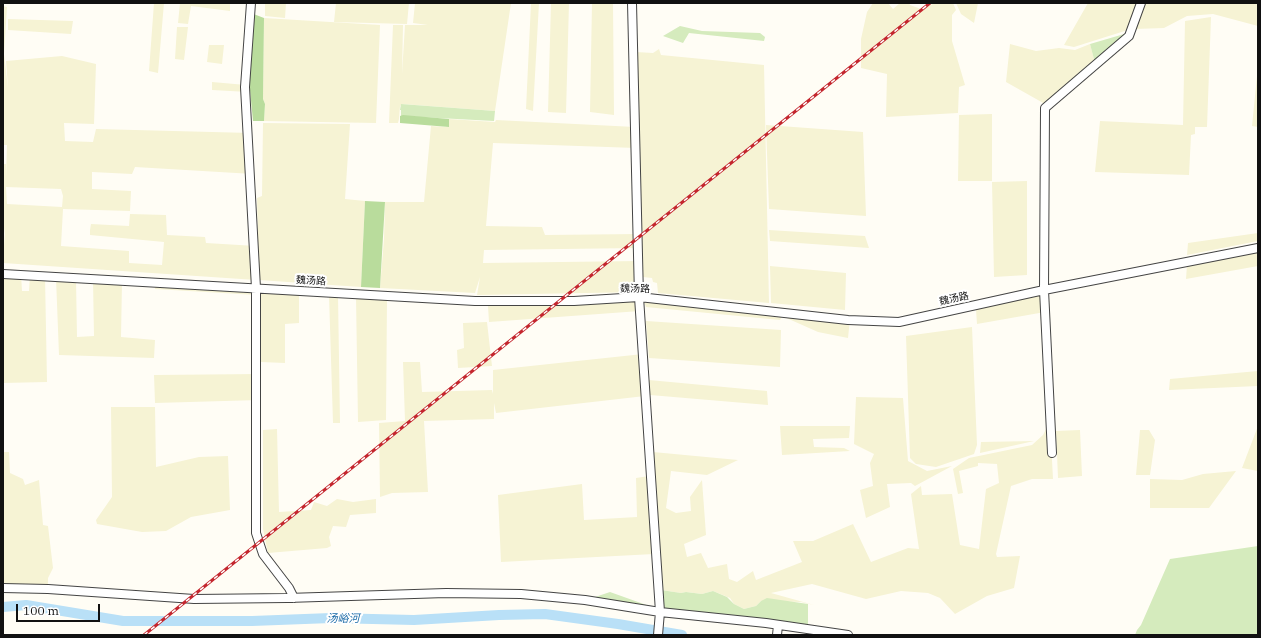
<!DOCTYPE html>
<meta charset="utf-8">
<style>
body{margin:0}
#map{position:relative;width:1261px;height:638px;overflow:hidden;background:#fffdf5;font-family:"IBM Plex Serif",serif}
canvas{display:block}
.frame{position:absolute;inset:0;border:4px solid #111;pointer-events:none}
.scale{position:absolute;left:16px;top:604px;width:84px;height:18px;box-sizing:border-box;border:2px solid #111;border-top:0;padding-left:5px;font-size:12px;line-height:14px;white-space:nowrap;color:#111;-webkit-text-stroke:3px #fff;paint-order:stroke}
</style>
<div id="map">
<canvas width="1261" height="638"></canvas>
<div class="frame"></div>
<div class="scale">100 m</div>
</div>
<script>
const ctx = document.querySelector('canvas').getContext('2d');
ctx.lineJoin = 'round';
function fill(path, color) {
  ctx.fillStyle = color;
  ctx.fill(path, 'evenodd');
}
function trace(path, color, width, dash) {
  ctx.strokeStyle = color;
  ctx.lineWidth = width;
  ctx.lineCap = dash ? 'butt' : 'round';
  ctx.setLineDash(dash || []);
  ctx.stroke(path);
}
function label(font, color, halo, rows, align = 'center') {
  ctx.font = font + ' "IBM Plex Serif","Noto Sans SC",serif';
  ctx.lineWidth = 4;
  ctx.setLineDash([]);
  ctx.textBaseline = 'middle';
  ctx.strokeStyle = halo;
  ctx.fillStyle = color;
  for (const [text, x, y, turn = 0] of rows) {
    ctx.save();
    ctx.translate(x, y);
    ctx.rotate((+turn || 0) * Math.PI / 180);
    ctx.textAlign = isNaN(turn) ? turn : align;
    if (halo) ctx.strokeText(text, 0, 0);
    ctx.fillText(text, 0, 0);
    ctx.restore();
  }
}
const farmland = new Path2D(`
 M154 3H164L158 73 149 71Z
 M180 3H230V11L191 6 188 24 178 23Z
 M265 3H286L285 18 265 16Z
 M336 3H409L407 24 334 22Z
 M415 3H511L495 111 402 104 400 106 399 119 398 123H389L393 25H403L402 74 405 25H428L413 23Z
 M531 3H539L533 111 526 109Z
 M551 3H569L566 113 548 112Z
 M592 3H613L614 115 590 112Z
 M873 3H888L893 9 900 3H909L910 5 921 9 935 3H953L956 10 952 15V41L965 85 959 87 958 113 886 117 887 74 861 68V39L867 12Z
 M956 3H978L974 23 961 14Z
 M1088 3H1140L1131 29 1074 47 1064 45Z
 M1144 3H1258V26L1213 14 1187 16 1164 28 1135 29Z
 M3 6 7 7 4 54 8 88 6 61 62 56 96 64 94 124 64 123 65 141 93 142 96 129 251 133 253 174 135 167 132 174 92 172V189L131 191 130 211 63 209 61 246 129 251V263L162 265 164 242 90 235V230L91 224 129 226 130 214 166 215 167 235 205 237 206 243 256 246V280L3 263 5 228 3 239V164H6V177L7 145H3ZM6 187 61 189 63 196 62 207 7 204Z
 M1211 17 1207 127H1195V134L1191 135 1189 175 1095 172 1100 121 1183 125 1185 21Z
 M264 18 380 25 376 123 264 121 265 104 263 99Z
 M8 19 73 21 71 34 8 30Z
 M177 27H188L184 60 175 59Z
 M1010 44 1036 51 1059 48 1075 50 1090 44 1095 63 1045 104 1006 82Z
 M209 45H224L222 64 207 62Z
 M659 49 661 55 764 65 769 303 658 293 657 283 653 282 652 278 643 277 636 52 653 53Z
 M1258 66V127L1252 126Z
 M212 82 246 85 248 92 212 90Z
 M992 114V181H958L959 115Z
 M449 119 495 122 496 120 635 127 636 148 493 143 486 226 542 227 545 235 638 234 639 248 484 250 483 263 639 261 641 292 477 295 480 277 475 293 380 288 384 239 385 203V202H424L431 126 448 127H449Z
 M263 123 350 124 345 199 365 201 361 287 259 280 257 198 262 196Z
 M766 125 863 132 866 216 769 209Z
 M1027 181V275L994 277 992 182Z
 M769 230 865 236 869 248 770 241Z
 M1258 233V241L1187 255 1188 243Z
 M1258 251V266L1186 279 1187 265Z
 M770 266 846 273 845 310 771 303Z
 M3 273 21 274 22 291H29L30 275 45 276 47 382 3 383Z
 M56 278 76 279 77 337 94 336 93 280 122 282 121 337 155 340 154 358 59 355Z
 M155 284 254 290 256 295 155 289Z
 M259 292 299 294V323L285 324V363L261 362Z
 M1046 293 1045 312 977 324 976 309Z
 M329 295H338L340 423H333Z
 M356 297 387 298 386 420 358 422Z
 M639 300 640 311 489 322 488 306Z
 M644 302 850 319 848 338 818 332 782 316 780 320 646 307Z
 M646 321 781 330 780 367 649 358Z
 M487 322 492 366 458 368 457 350 464 348 463 323Z
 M972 327 977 445 974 454 936 467 916 464 910 458 906 336Z
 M643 354 645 396 496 413 494 403V419L424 421 428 492 392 493 380 497 379 423 405 421 403 362H420L422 392 492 390 493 394V370Z
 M1258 371V386L1169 390 1170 379Z
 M258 374 259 400 155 403 154 375Z
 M649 380 767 391 768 405 650 395Z
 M856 397 903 398 908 461 927 471 952 466 915 486 911 483 887 484 890 507 866 518 860 490 873 486 870 463 874 454 854 444Z
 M111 407H155L156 467 199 457 228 456 230 510 191 517 166 531 142 532 97 524 96 520 112 497Z
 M1050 421 1053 479H1032L1011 486 996 554 997 557 1020 556 1014 588 987 596 955 614 940 598 928 593 901 591 866 599 812 584 771 593 814 605 801 602 761 601 756 606 744 609 734 604 730 598 713 591 702 594 686 592 681 593 661 590 653 452 738 460 707 475 671 471 666 508 676 513 691 511 690 497 702 480 706 535 684 544 687 557 701 553 708 568 727 564 729 579 737 582 753 571 756 580 802 562 793 541H813L853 524 871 562 908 548 919 549 911 494 921 486 922 495 952 494 960 545 979 549 986 489 999 483 997 464 978 463V466L959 471 963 493 958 494 953 469 969 458 1032 445 1043 435Z
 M780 426H850L849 438 813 439 814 447 844 448 850 451 782 455Z
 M1258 426V471L1242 468Z
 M277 429 279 512 311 510 314 502 327 506 337 499 353 502 376 499V513L350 515 346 527 333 526 329 537 331 546 327 548 268 553 263 529V430Z
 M1080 430 1082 476 1058 478 1056 431Z
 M1140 430H1149L1155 440 1150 475H1136Z
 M1034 441 980 453 981 442Z
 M3 452H9L10 473 23 479 25 485 39 480 43 525 48 526 53 568 48 578V591L3 593Z
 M1236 471 1209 508H1150V479L1182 480 1203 474Z
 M649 476 654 554 501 562 498 495 582 484 584 520 637 517 636 478Z`);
const green = new Path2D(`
 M680 26 702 31 760 33 765 37 764 41 689 33 683 43 663 36Z
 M1131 32 1095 63 1090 44Z
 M401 104 495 111 494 121 401 116V110H400Z
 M1258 546V635H1135L1137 630 1141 625 1170 559Z
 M661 590 681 593 686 592 702 594 713 591 727 597 734 604 744 609 756 606 761 601 767 598 808 604V628L665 609 663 608Z
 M610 592 652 607 592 598Z`);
const forest = new Path2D(`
 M251 13 264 18 263 99 265 104 264 121H253L248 70Z
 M403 115 449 119V127L400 123V116Z
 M365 201 385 202 380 288 361 287Z`);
const river = new Path2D(`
 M3 607 26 605 123 621H252L331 618 414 620 499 615 545 614 618 624 682 635`);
const minor = new Path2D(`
 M251 3 245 87 256 288V533L263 554 289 588 294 598
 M632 3 639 297 660 612 658 635
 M3 274 475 301H574L639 297 848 320 899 322 1044 290 1258 248
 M1052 453 1044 290 1045 108 1129 36 1141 3
 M3 588 48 589 194 599 287 598 446 593 521 594 585 600 660 612 766 623 848 635
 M777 635 778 625`);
const rail = new Path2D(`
 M144 635 930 3`);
const streetNames = [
 ["魏汤路",311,281,3],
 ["魏汤路",635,289,1],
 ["魏汤路",954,299,-12]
];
const waterNames = [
 ["汤峪河",343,619]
];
fill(farmland, '#f6f3d4');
fill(green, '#d5ebbd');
fill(forest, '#b9dc9c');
trace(river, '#b9e0f7', 10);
trace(minor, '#444', 10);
trace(minor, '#fff', 8);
trace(rail, '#c4262e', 3);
trace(rail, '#fff', 1.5, [4.5]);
label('10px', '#111', '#fff', streetNames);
label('italic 11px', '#1768a6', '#fff', waterNames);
</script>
